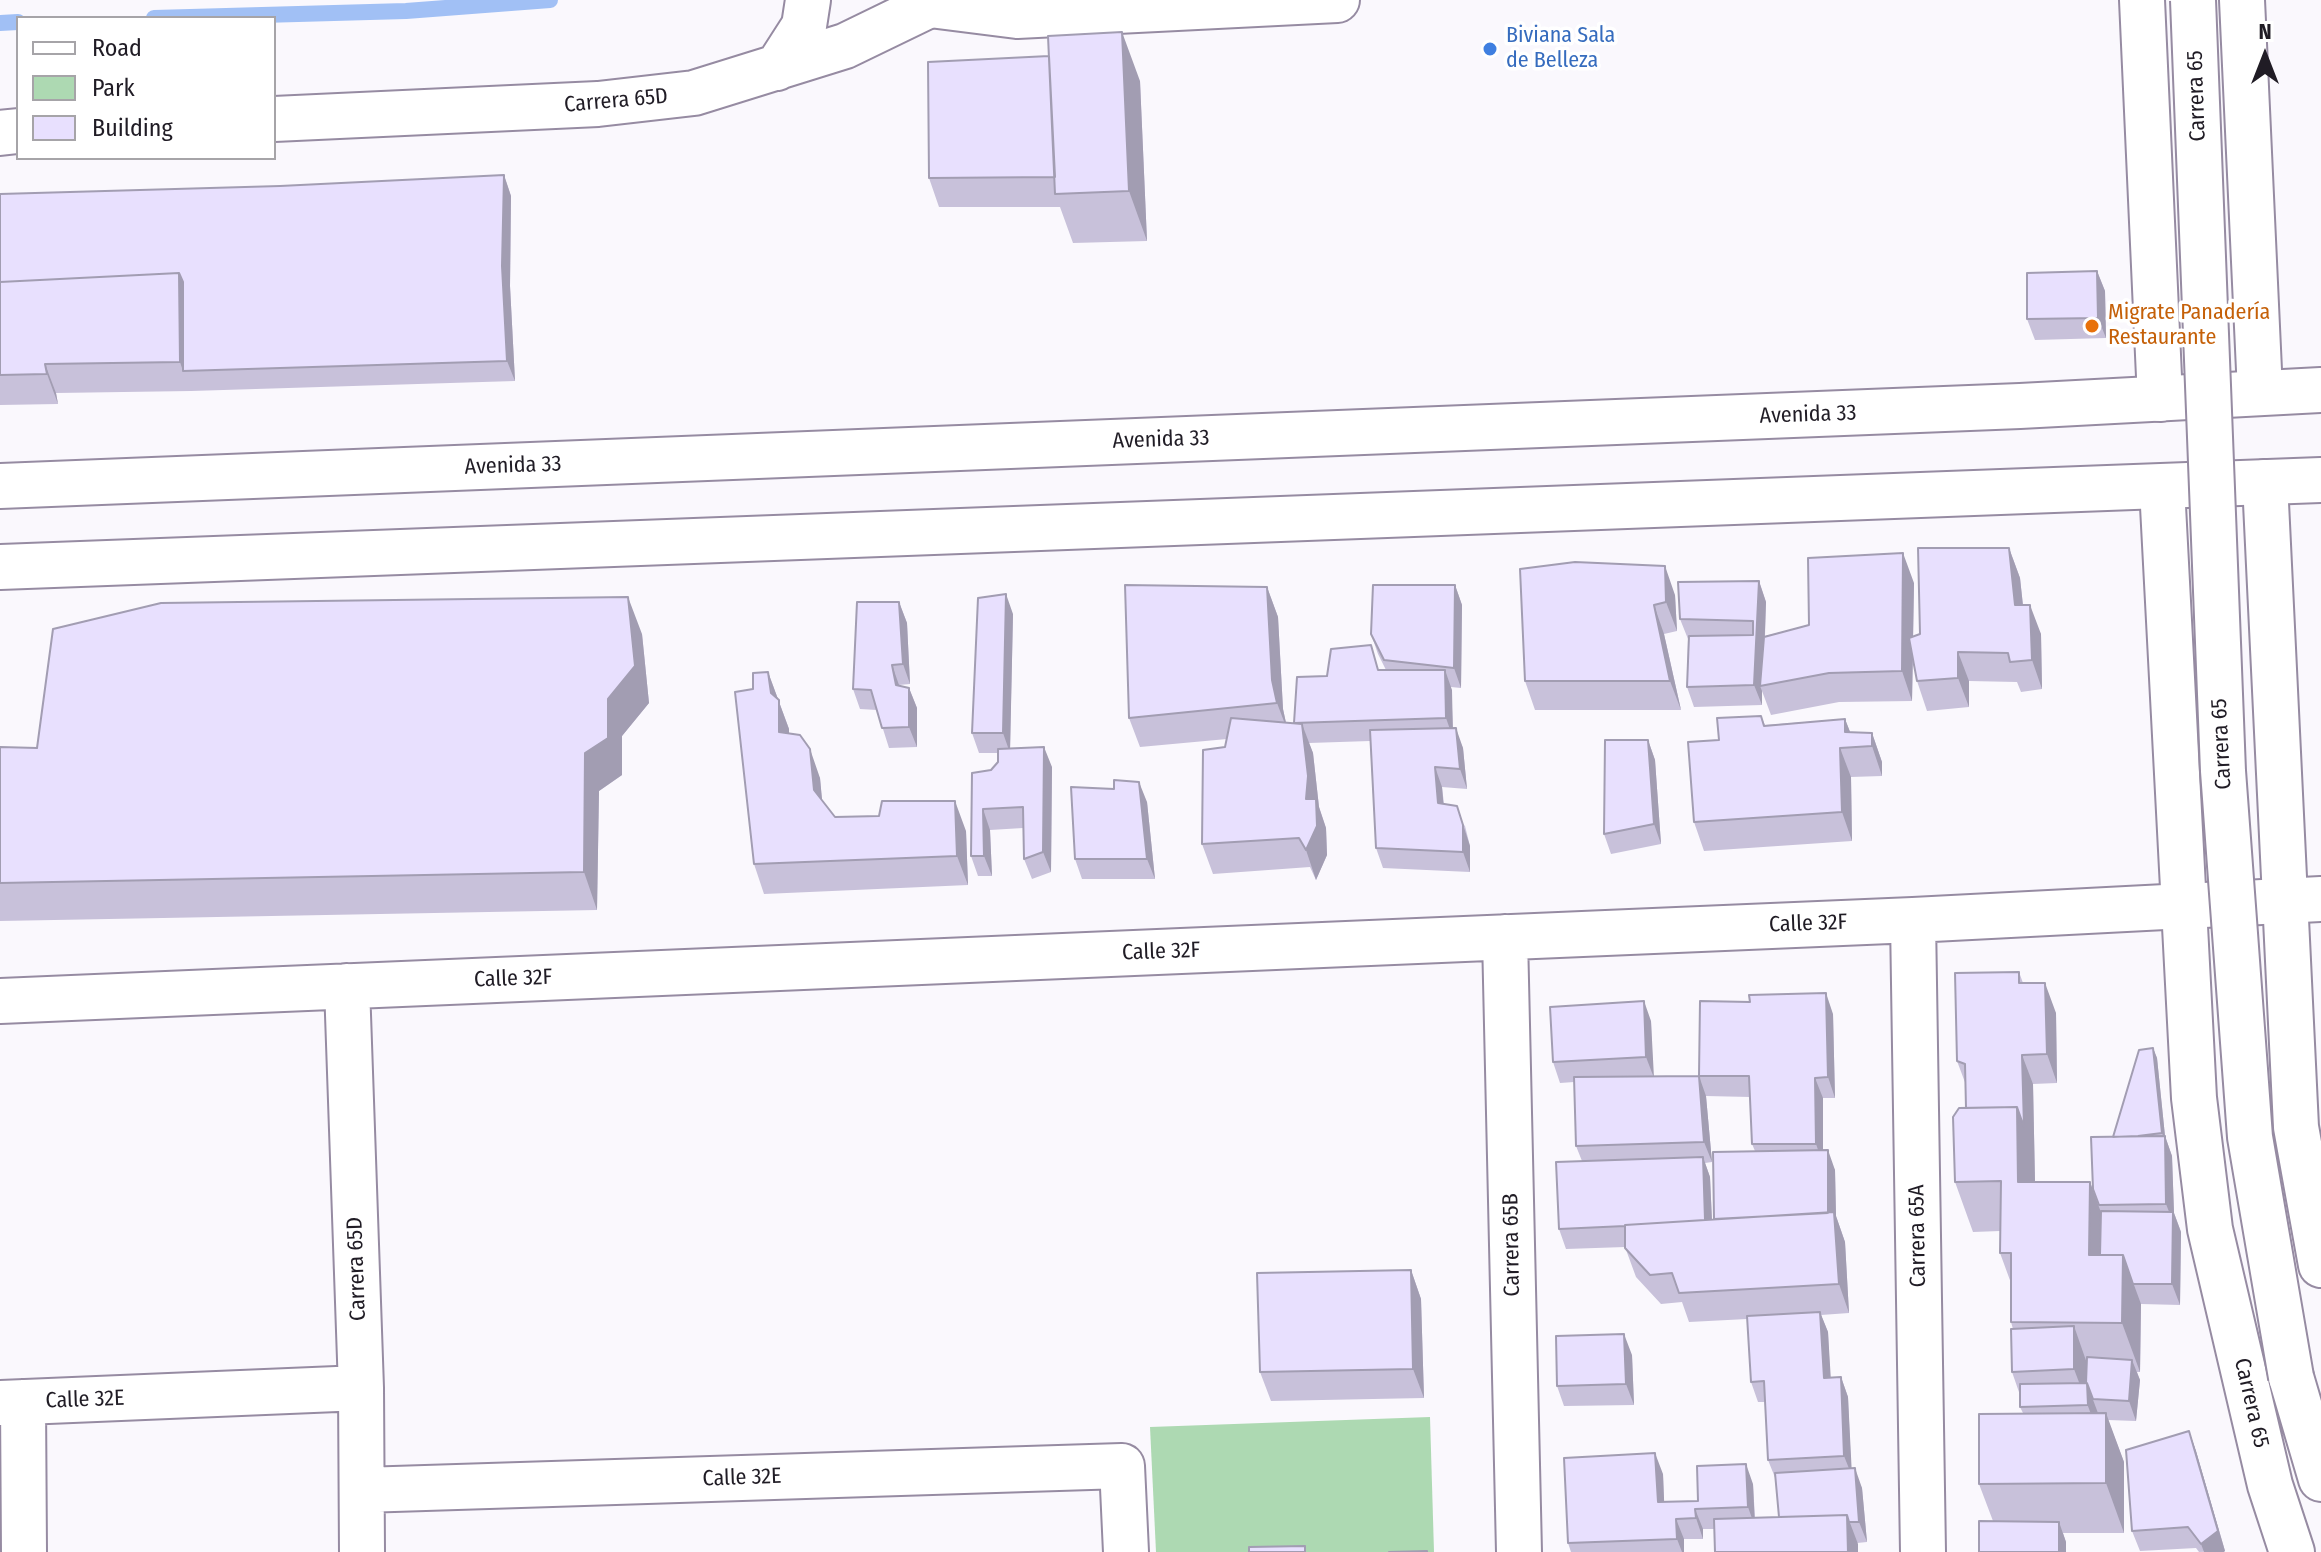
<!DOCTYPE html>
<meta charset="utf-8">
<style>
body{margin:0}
#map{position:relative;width:2321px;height:1552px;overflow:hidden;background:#faf8fd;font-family:"Fira Sans Condensed",sans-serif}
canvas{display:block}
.legend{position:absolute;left:16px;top:16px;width:260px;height:144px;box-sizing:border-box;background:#fff;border:2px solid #a6a4a8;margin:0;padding:10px 14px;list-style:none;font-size:24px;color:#201c25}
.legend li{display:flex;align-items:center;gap:16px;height:40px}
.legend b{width:40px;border:2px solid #a6a4a8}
.north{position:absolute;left:2225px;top:16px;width:80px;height:80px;-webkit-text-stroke:6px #fff;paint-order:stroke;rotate:0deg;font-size:22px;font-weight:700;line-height:32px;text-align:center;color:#201c25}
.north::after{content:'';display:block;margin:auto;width:28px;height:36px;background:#201c25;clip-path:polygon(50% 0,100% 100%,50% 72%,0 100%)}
</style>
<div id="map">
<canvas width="2321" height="1552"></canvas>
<ul class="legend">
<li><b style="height:10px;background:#fff"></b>Road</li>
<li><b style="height:22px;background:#add9b2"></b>Park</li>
<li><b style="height:22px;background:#e8e0fe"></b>Building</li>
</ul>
<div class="north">N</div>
</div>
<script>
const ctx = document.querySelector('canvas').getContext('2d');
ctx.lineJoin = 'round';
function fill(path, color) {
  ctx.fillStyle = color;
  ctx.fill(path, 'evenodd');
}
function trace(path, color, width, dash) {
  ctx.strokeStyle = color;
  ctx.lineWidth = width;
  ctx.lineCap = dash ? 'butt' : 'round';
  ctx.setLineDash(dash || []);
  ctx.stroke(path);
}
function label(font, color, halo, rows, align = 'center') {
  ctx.font = font + ' "Fira Sans Condensed",sans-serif';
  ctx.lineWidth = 7;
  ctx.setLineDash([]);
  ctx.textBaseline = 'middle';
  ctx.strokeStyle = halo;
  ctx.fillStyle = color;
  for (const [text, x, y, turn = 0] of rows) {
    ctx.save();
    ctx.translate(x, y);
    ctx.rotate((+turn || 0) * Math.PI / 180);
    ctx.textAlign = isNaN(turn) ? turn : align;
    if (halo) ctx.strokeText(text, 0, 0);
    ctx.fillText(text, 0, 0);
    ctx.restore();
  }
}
const green = new Path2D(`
 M1430 1417 1434 1552H1156L1150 1427Z`);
const stream = new Path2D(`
 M154 18 406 11 550 0
 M0 23 18 22`);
const street = new Path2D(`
 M912 0 930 5 1017 16 1337 0
 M1913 920 1923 1552
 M1505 937 1519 1552
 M347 986 361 1388 362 1552
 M0 1001 1913 920 2321 899
 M23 1402 24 1552
 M0 1403 361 1388
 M362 1490 1122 1466 1126 1552`);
const secondary = new Path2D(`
 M1073 0 1092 12
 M2142 0 2160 399
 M2242 0 2260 392
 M777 68 804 26 808 0
 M274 119 598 104 694 93 845 46 940 0
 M0 133 18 131
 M2265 482 2296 1127 2321 1265
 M2162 487 2194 1098 2210 1229 2270 1485 2292 1552
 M2291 1377 2321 1479`);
const primary = new Path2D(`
 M0 486 2020 406 2321 390
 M0 567 2321 480`);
const secondaryBridge = new Path2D(`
 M2193 0 2223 771 2250 1137 2291 1377`);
const wall = new Path2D(`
 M1140 81 1147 241 1073 243 1060 207H939L929 178Z
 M504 175 511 196 510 286 515 381 191 391 56 393 58 404 0 405V194L280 186Z
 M2097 271 2105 291 2106 338 2035 340 2027 319Z
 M2009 548 2020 578 2023 605 2041 634 2042 689 2021 692 2017 682 1969 681V707L1927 711 1917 681 1913 660 1912 701 1839 702 1771 715 1762 691V705L1694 707 1687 687 1688 639 1680 619 1759 581 1766 602 1765 636 1809 625 1914 583 1913 637 1920 634Z
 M1520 569 1675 595 1677 631 1664 634 1681 710H1535L1525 681Z
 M1455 585 1462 605 1461 688 1451 687 1453 728 1463 748 1467 789 1442 787 1444 804 1465 826 1470 846V872L1383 868 1376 848 1370 741 1309 743 1313 753 1319 807 1326 828 1327 855 1316 880 1310 867 1213 874 1202 844 1227 739 1140 747 1129 718 1267 587 1278 617 1283 709 1286 723H1294L1327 676 1386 670 1378 654 1371 634Z
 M899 602 907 623 910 684 899 685 900 686 909 688 917 708V747L889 748 877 710 860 709 853 689Z
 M1013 614 1010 748 1052 767 1051 872 1032 879 1024 859 1023 828 990 830 992 876H978L971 856 991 770 998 762V753H979L972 733Z
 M642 634 649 703 622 736V775L599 791 597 910 0 921V747L37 748Z
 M768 672 789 729V733L820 778 822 801 835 817 966 831 968 885 764 894 754 864 753 689Z
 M1761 716 1765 725 1845 719 1850 732 1872 733 1882 762V776L1851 777 1852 841 1704 851 1694 822 1719 740Z
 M1648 740 1655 760 1661 844 1611 854 1604 834Z
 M1114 789 1147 802 1155 879H1082L1075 859Z
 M2019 972 2023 983 2056 1013 2057 1083 2033 1084 2035 1182H2090L2093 1189 2113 1137 2153 1048 2157 1058 2165 1136 2172 1156 2174 1213 2181 1232 2180 1305 2141 1304 2140 1372H2137L2140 1380 2136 1421 2108 1420 2124 1462V1533H2063L2066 1542V1552H1979L1993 1521 1979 1484 2023 1413 2020 1407V1395L2012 1372 2013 1329 2011 1322V1283L2000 1253V1231L1973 1232 1955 1182 1966 1108V1085L1957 1061Z
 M1833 1014 1835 1098H1823V1150L1835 1170 1836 1216 1845 1242 1849 1313 1821 1315 1828 1332 1830 1377H1841L1848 1397 1851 1468 1862 1488 1867 1542 1857 1543 1858 1552H1715L1714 1529H1703V1539H1684V1552H1571L1568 1543 1663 1474 1664 1502 1698 1501 1753 1484 1755 1518 1779 1517 1776 1480 1768 1460 1765 1402H1758L1751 1382 1747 1319 1689 1322 1682 1302 1661 1304 1636 1277 1625 1247 1566 1249 1559 1229 1582 1161 1576 1146 1574 1082 1560 1083 1553 1062 1651 1021 1653 1076H1699ZM1706 1096 1750 1097 1752 1144 1755 1151 1714 1219 1712 1220 1710 1177 1705 1163 1712 1162Z
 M1411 1270 1421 1299 1424 1398 1271 1401 1260 1372Z
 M1632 1355 1634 1405 1564 1406 1557 1386Z
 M2189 1431 2196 1451 2225 1551 2199 1552 2196 1548 2140 1551 2132 1531Z`);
const shadedWall = new Path2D(`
 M1122 32 1140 81 1147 241 1129 191Z
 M504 175 511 196 510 286 515 381 507 361 502 266Z
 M2097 271 2105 291 2106 338 2098 318Z
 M179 273 190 302 183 371 180 362Z
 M45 364 56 393 58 404 47 374Z
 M2009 548 2020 578 2026 634 2015 605Z
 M1903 553 1914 583 1912 701 1902 671Z
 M1665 566 1675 595 1677 631 1666 602Z
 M1759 581 1766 602 1763 685 1760 686 1762 691V705L1754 685Z
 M1455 585 1462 605 1461 688 1454 668Z
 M1267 587 1278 617 1283 709 1288 732 1277 703 1272 680Z
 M1006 594 1013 614 1010 753 1003 733Z
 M628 597 642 634 649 703 622 736V775L599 791 597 910 584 872 585 753 608 699Z
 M899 602 907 623 910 684 903 664Z
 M1654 605 1664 634 1681 710 1670 681Z
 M2030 605 2041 634 2042 689 2032 660Z
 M1958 652 1969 681V707L1958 678Z
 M892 665 899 685 903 706 896 685Z
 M1445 670 1452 690 1453 738 1446 718Z
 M768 672 789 729V761L779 732Z
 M909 688 917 708V747L909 727Z
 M1845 719 1856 747 1845 732Z
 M1302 724 1313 753 1319 807 1326 828 1327 855 1316 880 1306 850V799Z
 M1456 728 1463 748 1467 789 1460 769Z
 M1872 733 1882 762V776L1872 746Z
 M1648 740 1655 760 1661 844 1654 824Z
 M1044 747 1052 767 1051 872 1043 852Z
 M1840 748 1851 777 1852 841 1842 812Z
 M810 749 820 778 824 820 814 790Z
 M1435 767 1442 787 1445 823 1438 803Z
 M1139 782 1147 802 1155 879 1147 859Z
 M955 801 966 831 968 885 957 856Z
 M1457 806 1470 846V872L1463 852Z
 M983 809 990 830 992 876 984 856Z
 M2045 983 2056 1013 2057 1083 2047 1054Z
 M1826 993 1833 1014 1835 1098 1828 1077Z
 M1644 1001 1651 1021 1654 1078 1646 1057Z
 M2153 1048 2157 1058 2165 1136 2172 1156 2174 1213 2181 1232 2180 1305 2172 1284 2173 1222 2166 1204 2165 1142 2162 1133Z
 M2022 1055 2033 1084 2036 1231 2018 1182 2017 1107Z
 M1699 1076 1706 1096 1712 1162 1704 1142Z
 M1815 1078 1823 1098V1164L1816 1144Z
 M1828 1150 1835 1170 1836 1216 1845 1242 1849 1313 1839 1284 1828 1220Z
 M1703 1157 1710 1177 1713 1244 1705 1224Z
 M2090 1182 2108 1232V1284L2089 1255Z
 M2123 1255 2141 1304 2140 1372 2122 1323Z
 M1411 1270 1421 1299 1424 1398 1413 1369Z
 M1820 1312 1828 1332 1832 1398 1824 1378Z
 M2074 1326 2091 1375 2092 1397 2105 1432 2106 1454 2074 1369Z
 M1624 1334 1632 1355 1634 1405 1626 1384Z
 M2132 1360 2140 1380 2136 1421 2129 1401Z
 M1841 1377 1848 1397 1852 1476 1844 1456Z
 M2106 1413 2124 1462V1533L2106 1483Z
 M2189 1431 2196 1451 2225 1551 2224 1552H2204L2201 1544Z
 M1655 1453 1663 1474 1665 1523 1658 1502Z
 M1746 1464 1753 1484 1755 1527 1748 1507Z
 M1855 1468 1862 1488 1867 1542 1859 1522Z
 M1695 1509 1703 1529V1539L1696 1518Z
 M1847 1515 1858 1544V1552H1848Z
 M1676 1519 1684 1539V1552H1682L1677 1539Z
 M2059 1522 2066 1542V1552H2059Z`);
const building = new Path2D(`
 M1122 32 1129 191 1055 194 1048 36Z
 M1049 56 1055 177 929 178 928 62Z
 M504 175 502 266 507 361 183 371V282L179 273 0 282V194L280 186Z
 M2097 271 2098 318 2027 319V273Z
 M179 273 180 362 45 364 47 374 0 375V282Z
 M1918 548H2009L2015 605H2030L2032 660 2010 662 2008 653 1958 652V678L1917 681 1909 638 1920 634Z
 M1903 553 1902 671 1829 673 1760 686 1764 637 1809 625 1808 558Z
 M1575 562 1665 566 1666 602 1654 605 1670 681H1525L1520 569Z
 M1759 581 1754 685 1687 687 1689 636 1753 635V621L1680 619 1678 582Z
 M1125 585 1267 587 1272 680 1277 703 1129 718Z
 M1373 585H1455L1454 668 1384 660 1371 634Z
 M1006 594 1003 733H972L978 598Z
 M628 597 635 666 608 699V738L585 753 584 872 0 883V747L37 748 53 629 161 603Z
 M857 602H899L903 664 892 665 896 685 909 688V727L882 728 871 690 853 689Z
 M1371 645 1378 670H1445L1446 718 1294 723 1297 677 1327 676 1331 649Z
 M768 672 771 693 779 700V732L800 735 810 749 814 790 835 817 879 816 882 801H955L957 856 754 864 735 692 753 689V673Z
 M1761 716 1764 726 1845 719V732L1872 733V746L1840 748 1842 812 1694 822 1688 742 1719 740 1717 718Z
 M1231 718 1302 724 1308 776 1306 799H1316L1317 826 1306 850 1299 838 1202 844 1203 750 1225 747Z
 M1456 728 1460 769 1435 767 1438 803 1457 806 1463 825V852L1376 848 1370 730Z
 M1605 740H1648L1654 824 1604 834Z
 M1044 747 1043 852 1024 859 1023 807 983 809 984 856H971L972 773 991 770 998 762V749Z
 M1114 780 1139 782 1147 859H1075L1071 787 1114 789Z
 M2019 972V983H2045L2047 1054 2022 1055 2024 1127 2017 1107 1966 1108 1965 1064 1957 1061 1955 973Z
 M1826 993 1828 1077 1815 1078 1816 1144H1752L1749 1076H1699L1700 1001 1750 1002 1749 995Z
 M1644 1001 1646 1057 1553 1062 1550 1007Z
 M2153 1048 2162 1133 2138 1136 2113 1137 2139 1050Z
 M1699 1076 1704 1142 1576 1146 1574 1077Z
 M2017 1107 2018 1182H2090L2089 1255H2123L2122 1323 2011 1322V1253H2000L2001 1181 1955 1182 1953 1117 1959 1108Z
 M2165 1136 2166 1204 2099 1205 2093 1189 2091 1137Z
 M1828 1150V1213L1714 1219 1713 1152Z
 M1703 1157 1705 1220 1625 1225V1226L1559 1229 1556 1162Z
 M2101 1211 2173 1212 2172 1284H2133L2123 1255H2100Z
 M1834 1212 1839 1284 1679 1293 1672 1273 1650 1275 1625 1248V1225Z
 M1411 1270 1413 1369 1260 1372 1257 1273Z
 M1820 1312 1824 1378 1841 1377 1844 1456 1768 1460 1764 1381 1751 1382 1747 1316Z
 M2074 1326V1369L2012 1372 2011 1329Z
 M1624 1334 1626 1384 1557 1386 1556 1336Z
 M2087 1357 2132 1360 2129 1401 2093 1399 2087 1383H2086Z
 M2087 1383 2088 1405 2020 1407V1384Z
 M2106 1413V1483L1979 1484V1414Z
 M2189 1431 2218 1531 2201 1544 2188 1527 2132 1531 2126 1450Z
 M1655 1453 1658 1502 1698 1501 1697 1466 1746 1464 1748 1507 1695 1509 1696 1518 1676 1519 1677 1539 1568 1543 1564 1458Z
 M1855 1468 1859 1522H1849L1847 1515 1779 1517 1775 1473Z
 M1847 1515 1848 1552H1715L1714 1519Z
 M1979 1521 2059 1522V1552H1979Z
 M1305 1546V1552H1249V1547Z
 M1427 1551V1552H1389Z`);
const markers = [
 [1490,49,8,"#3f7fe0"],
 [2092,326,8,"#e8710a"]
];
const shopNames = [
 ["Biviana Sala",1506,36],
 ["de Belleza",1506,61]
];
const streetNames = [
 ["Carrera 65",2197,96,-92],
 ["Carrera 65D",616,101,-5],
 ["Avenida 33",1808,415,-2],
 ["Avenida 33",1161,440,-2],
 ["Avenida 33",513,466,-2],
 ["Carrera 65",2222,744,-93],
 ["Calle 32F",1808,924,-2],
 ["Calle 32F",1161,952,-2],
 ["Calle 32F",513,979,-2],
 ["Carrera 65A",1918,1236,-91],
 ["Carrera 65B",1512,1245,-91],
 ["Carrera 65D",357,1269,-92],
 ["Calle 32E",85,1400,-2],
 ["Carrera 65",2251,1403,77],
 ["Calle 32E",742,1478,-2]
];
const foodNames = [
 ["Migrate Panadería",2108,313],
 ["Restaurante",2108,338]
];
fill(green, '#add9b2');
trace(stream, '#a1c0f5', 16);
trace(street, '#968ba2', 48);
trace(secondary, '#968ba2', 48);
trace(primary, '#968ba2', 48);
trace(street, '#fff', 44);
trace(secondary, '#fff', 44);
trace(primary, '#fff', 44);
trace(secondaryBridge, '#968ba2', 48, []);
trace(secondaryBridge, '#fff', 44);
fill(wall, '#c8c1da');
fill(shadedWall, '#a29db2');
fill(building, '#e8e0fe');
trace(building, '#a29db2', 2);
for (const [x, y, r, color] of markers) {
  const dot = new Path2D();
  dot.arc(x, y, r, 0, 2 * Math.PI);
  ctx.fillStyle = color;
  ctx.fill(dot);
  trace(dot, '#fff', 3);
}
label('22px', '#366cbe', '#fff', shopNames, 'left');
label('22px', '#201c25', '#fff', streetNames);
label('22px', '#c56008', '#fff', foodNames, 'left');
</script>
